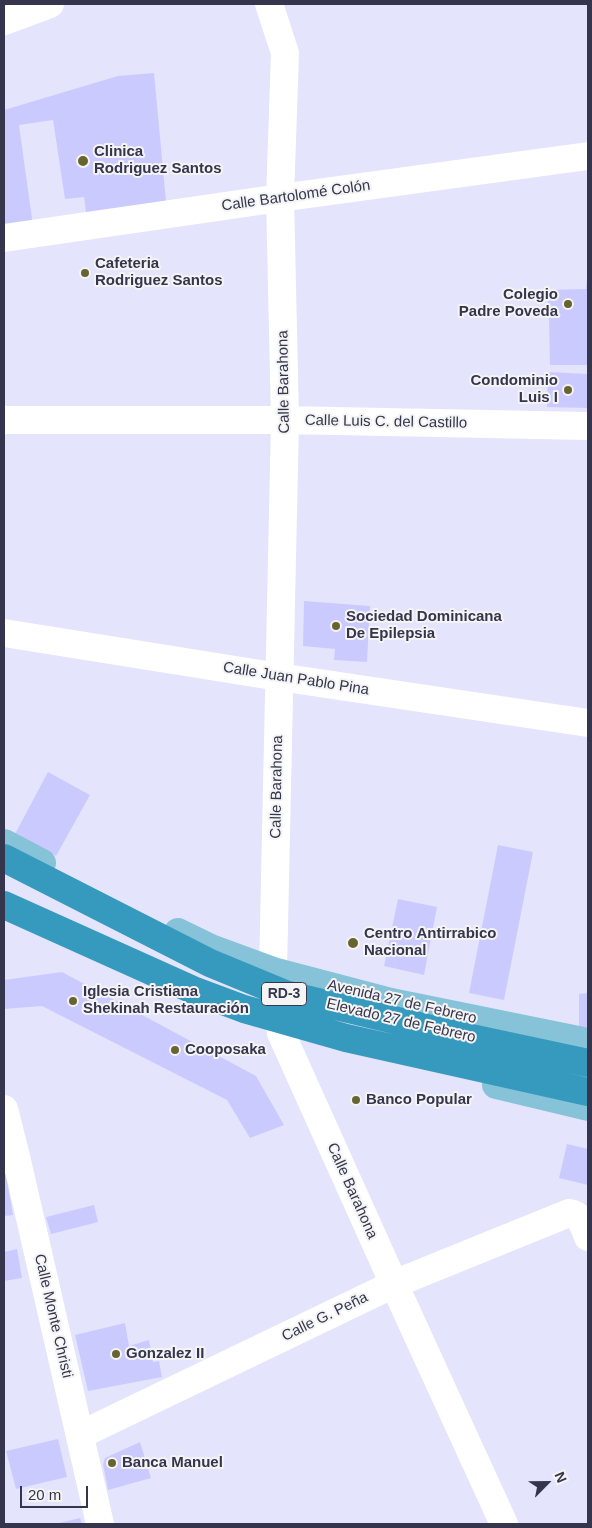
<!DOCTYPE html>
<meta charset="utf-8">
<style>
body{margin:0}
#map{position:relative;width:592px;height:1528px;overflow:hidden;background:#e4e4fd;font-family:Helvetica,sans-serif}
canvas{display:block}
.frame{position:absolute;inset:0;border:5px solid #36354e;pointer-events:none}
.north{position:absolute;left:522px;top:1458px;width:50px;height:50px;-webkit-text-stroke:4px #f4f4f4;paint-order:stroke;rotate:67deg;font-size:14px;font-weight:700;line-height:20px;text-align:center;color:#36354e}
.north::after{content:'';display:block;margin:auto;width:18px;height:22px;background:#36354e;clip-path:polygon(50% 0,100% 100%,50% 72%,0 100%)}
.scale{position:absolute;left:20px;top:1486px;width:68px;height:22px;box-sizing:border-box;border:2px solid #36354e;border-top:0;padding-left:6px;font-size:15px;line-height:18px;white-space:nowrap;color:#36354e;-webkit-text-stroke:4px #f4f4f4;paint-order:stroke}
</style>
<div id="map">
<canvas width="592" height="1528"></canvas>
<div class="frame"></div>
<div class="north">N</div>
<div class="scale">20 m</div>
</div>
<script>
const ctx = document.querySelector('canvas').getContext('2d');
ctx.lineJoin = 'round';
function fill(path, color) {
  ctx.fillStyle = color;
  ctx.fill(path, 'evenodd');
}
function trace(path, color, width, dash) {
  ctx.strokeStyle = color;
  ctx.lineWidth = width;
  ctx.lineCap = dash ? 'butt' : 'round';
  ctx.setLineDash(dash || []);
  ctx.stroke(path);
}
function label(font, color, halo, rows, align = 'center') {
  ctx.font = font + ' Helvetica,sans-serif';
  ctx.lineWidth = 4;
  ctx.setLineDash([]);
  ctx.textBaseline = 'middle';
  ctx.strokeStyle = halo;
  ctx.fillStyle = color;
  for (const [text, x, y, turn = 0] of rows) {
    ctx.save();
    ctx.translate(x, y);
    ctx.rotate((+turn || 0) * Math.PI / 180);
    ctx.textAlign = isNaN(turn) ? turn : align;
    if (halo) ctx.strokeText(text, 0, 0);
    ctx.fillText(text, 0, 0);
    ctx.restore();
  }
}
const building = new Path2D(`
 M154 73 167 212 87 220 84 197 65 199 53 120 19 125 33 226 4 229V110L118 76Z
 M587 278H588V365H550L549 318 547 290 586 289Z
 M548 372 588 374V408L547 407Z
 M304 601 370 606 367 662 334 660 335 649 303 646Z
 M48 772 90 795 56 856 15 834Z
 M498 845 533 852 504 1000 469 993Z
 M398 899 437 907 424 975 384 966Z
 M62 972 256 1076 284 1125 250 1138 227 1100 42 1006 4 1009V980Z
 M588 993V1027H579V994Z
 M567 1144 588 1149V1185L559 1178Z
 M4 1175H6L13 1215 4 1216Z
 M94 1205 98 1222 51 1234 46 1217Z
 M17 1249 22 1278 4 1281V1252Z
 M125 1323 129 1346 149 1340 153 1362 159 1361 162 1377 88 1391 75 1335Z
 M58 1439 67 1477 16 1489 6 1451Z
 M140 1442 151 1478 108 1490 103 1464 105 1458Z
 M80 1518 82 1524H55Z`);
const minor = new Path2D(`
 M269 4 285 53 280 198 285 420 273 971 281 1033 394 1284 504 1524
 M4 21 50 4
 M4 238 280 198 588 156
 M4 420H285L588 426
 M4 633 279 677 588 723
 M4 1109 17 1161 100 1524
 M80 1435 394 1284 569 1213C581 1214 584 1227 588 1237`);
const major = new Path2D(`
 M4 843 42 863
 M178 932 213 949 273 971 391 1002 588 1042
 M496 1085 588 1107`);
const highway = new Path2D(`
 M4 858 210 963 285 994 457 1035 588 1063
 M4 905 193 990 244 1009 346 1038 588 1092`);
const markers = [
 [83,161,6,"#676431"],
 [85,273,5,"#676431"],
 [568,304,5,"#676431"],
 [568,390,5,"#676431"],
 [336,626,5,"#676431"],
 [353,943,6,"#676431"],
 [73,1001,5,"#676431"],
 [175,1050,5,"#676431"],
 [356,1100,5,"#676431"],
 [116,1354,5,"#676431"],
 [112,1463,5,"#676431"]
];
const shields = [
 [284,994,45]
];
const shieldNames = [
 ["RD-3",284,994]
];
const poiNames = [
 ["Clinica",94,152],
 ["Rodriguez Santos",94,169],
 ["Cafeteria",95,264],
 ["Rodriguez Santos",95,281],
 ["Colegio",558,295,"right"],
 ["Padre Poveda",558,312,"right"],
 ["Condominio",558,381,"right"],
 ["Luis I",558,398,"right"],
 ["Sociedad Dominicana",346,617],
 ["De Epilepsia",346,634],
 ["Centro Antirrabico",364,934],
 ["Nacional",364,951],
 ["Iglesia Cristiana",83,992],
 ["Shekinah Restauración",83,1009],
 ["Cooposaka",185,1050],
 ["Banco Popular",366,1100],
 ["Gonzalez II",126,1354],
 ["Banca Manuel",122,1463]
];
const streetNames = [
 ["Calle Bartolomé Colón",296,196,-8],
 ["Calle Barahona",284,382,-91],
 ["Calle Luis C. del Castillo",386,422,1],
 ["Calle Juan Pablo Pina",296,679,9],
 ["Calle Barahona",277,787,-89],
 ["Avenida 27 de Febrero",402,1002,13],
 ["Elevado 27 de Febrero",401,1021,13],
 ["Calle Barahona",352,1191,66],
 ["Calle Monte Christi",53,1316,77],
 ["Calle G. Peña",325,1317,-26]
];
fill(building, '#cbcaff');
trace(minor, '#fff', 28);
trace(major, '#86c2d8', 28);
trace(highway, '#369abe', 28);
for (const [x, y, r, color] of markers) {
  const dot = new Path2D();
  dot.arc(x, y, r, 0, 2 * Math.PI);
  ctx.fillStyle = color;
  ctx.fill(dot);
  trace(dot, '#f4f4f4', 2);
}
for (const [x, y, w] of shields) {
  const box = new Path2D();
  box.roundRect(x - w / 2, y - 11.5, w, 23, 4);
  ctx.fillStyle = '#f4f4f4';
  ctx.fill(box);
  trace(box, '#36354e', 1);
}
label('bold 14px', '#36354e', null, shieldNames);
label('bold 15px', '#36354e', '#f4f4f4', poiNames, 'left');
label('15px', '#36354e', '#f4f4f4', streetNames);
</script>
